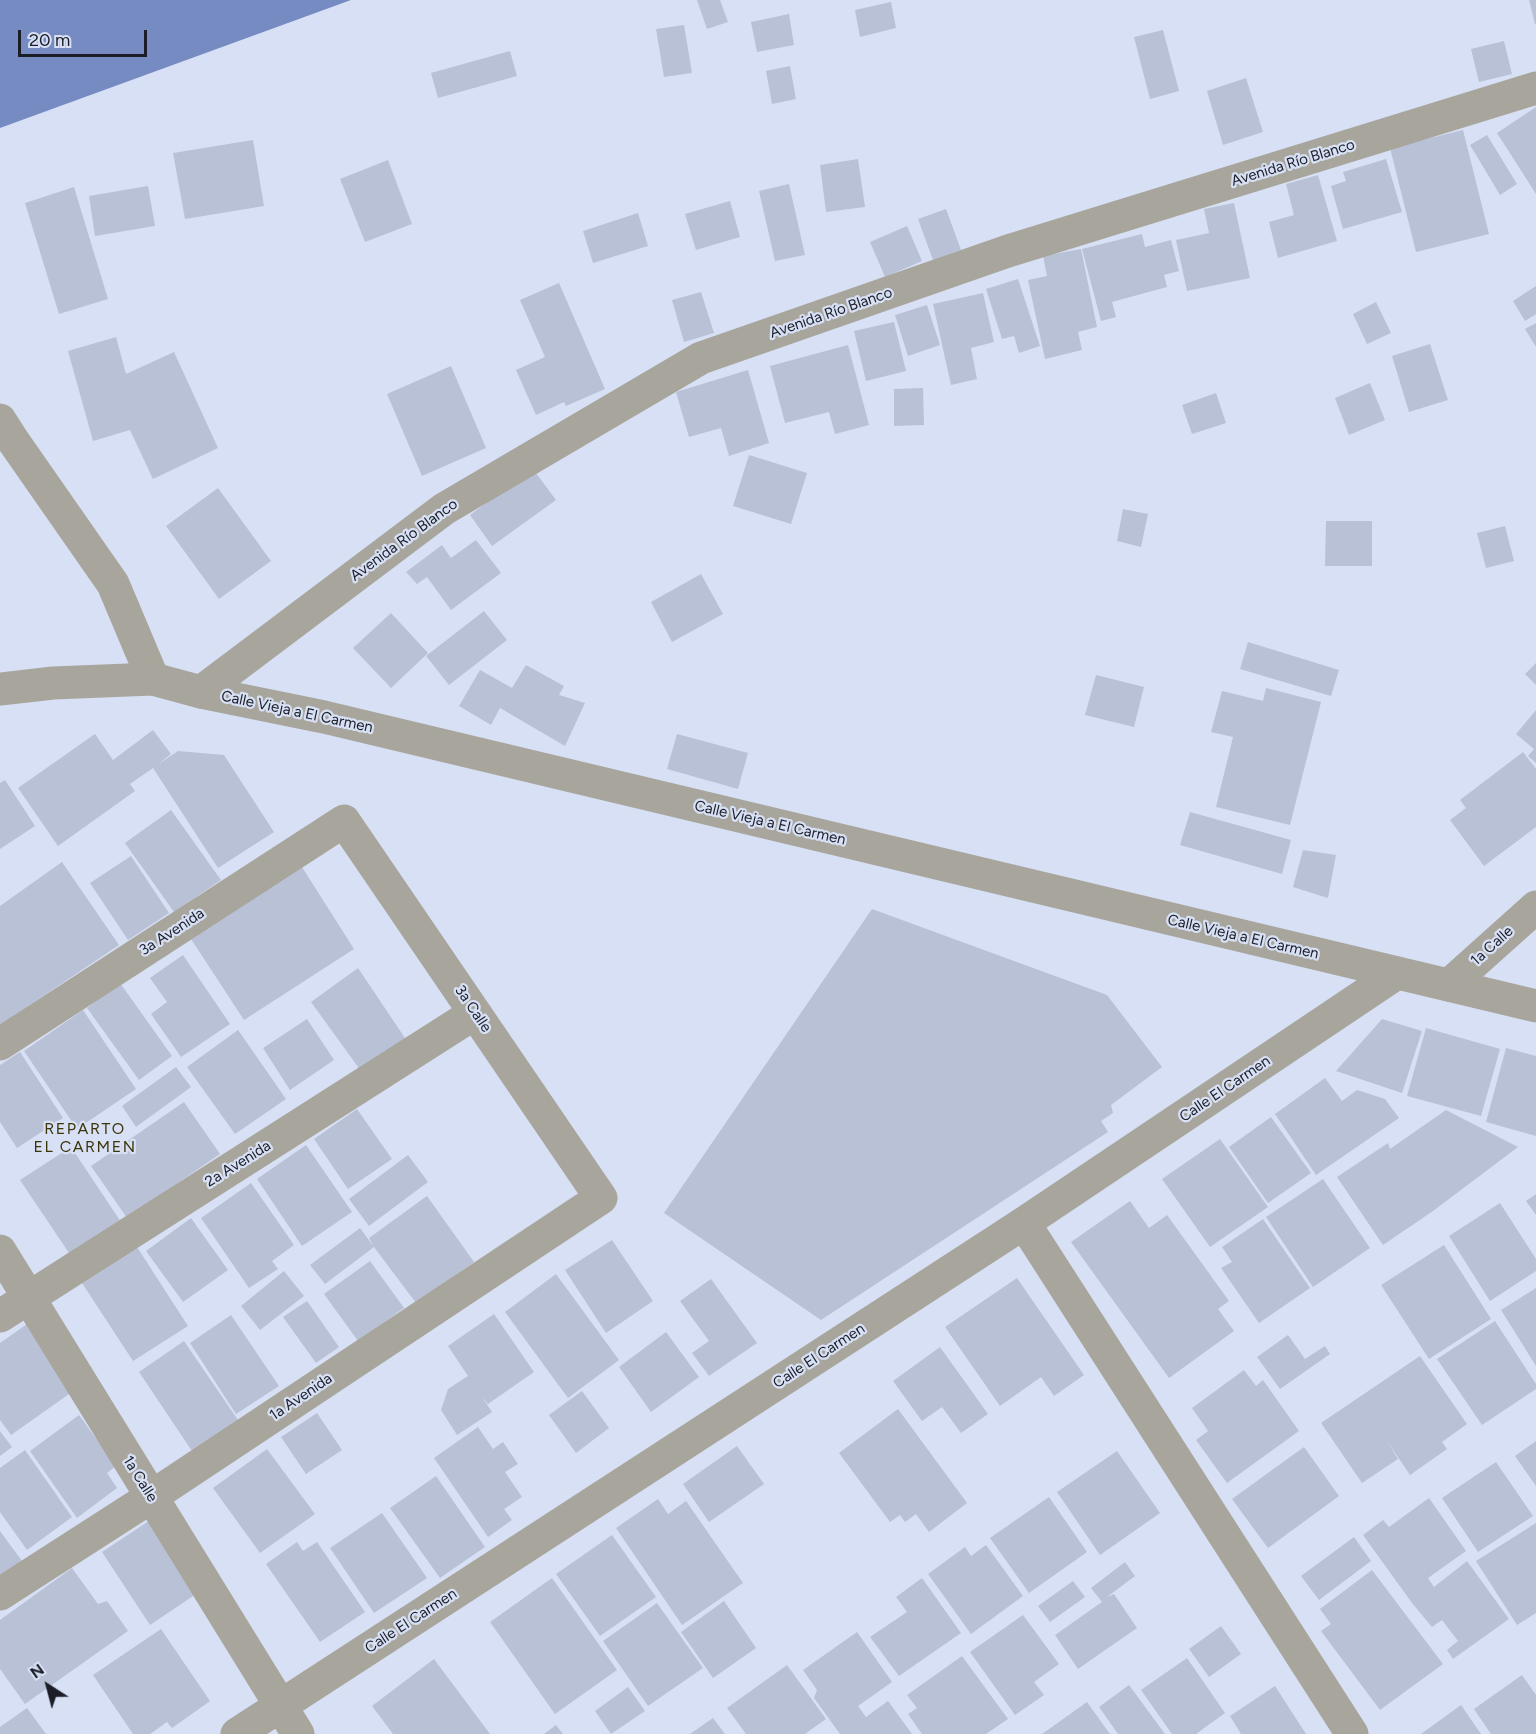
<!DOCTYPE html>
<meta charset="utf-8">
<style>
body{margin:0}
#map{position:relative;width:1536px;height:1734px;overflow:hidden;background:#d7e0f5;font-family:Figtree,sans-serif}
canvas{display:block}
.north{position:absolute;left:18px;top:1656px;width:60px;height:60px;-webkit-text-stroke:4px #d7e0f5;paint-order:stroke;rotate:324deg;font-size:16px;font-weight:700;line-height:24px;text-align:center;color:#1b1e26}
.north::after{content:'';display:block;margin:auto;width:21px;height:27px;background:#1b1e26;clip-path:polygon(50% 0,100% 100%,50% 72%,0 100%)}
.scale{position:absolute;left:18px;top:30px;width:129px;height:27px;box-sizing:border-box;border:3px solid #1b1e26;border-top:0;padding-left:8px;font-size:18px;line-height:21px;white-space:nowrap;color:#1b1e26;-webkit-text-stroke:4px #d7e0f5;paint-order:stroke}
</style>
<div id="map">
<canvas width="1536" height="1734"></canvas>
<div class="north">N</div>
<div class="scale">20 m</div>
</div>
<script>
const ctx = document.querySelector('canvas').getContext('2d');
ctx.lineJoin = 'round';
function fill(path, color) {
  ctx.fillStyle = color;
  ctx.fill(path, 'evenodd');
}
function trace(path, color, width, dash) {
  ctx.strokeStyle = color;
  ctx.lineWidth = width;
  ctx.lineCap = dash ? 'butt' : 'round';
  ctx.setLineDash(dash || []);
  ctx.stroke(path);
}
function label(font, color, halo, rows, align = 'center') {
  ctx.font = font + ' Figtree,sans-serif';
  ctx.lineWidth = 4.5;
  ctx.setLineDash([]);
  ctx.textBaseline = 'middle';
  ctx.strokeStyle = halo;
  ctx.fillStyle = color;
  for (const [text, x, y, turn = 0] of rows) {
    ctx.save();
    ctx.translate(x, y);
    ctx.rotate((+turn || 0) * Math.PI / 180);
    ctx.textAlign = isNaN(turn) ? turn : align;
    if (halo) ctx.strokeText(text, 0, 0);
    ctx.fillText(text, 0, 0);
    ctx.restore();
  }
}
const water = new Path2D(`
 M0 0H351L0 128Z`);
const building = new Path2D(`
 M697 0H720L728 22 707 29Z
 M1529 0H1536V24H1535Z
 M891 2 896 28 860 37 855 10Z
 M789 14 794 45 757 52 751 22Z
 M684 25 692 73 664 77 656 29Z
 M1163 30 1179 91 1150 99 1134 37Z
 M1504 41 1512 74 1479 82 1471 49Z
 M510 51 517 76 438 98 431 73Z
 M790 66 796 99 772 104 766 71Z
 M1246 78 1263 132 1223 145 1207 91Z
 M1536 107V194L1497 133Z
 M1463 130 1489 234 1416 252 1390 148Z
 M1487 135 1517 184 1500 195 1470 145Z
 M253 140 264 206 185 219 173 153Z
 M858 159 865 207 826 212 820 165Z
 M1386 159 1402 212 1343 229 1331 186 1346 181 1343 172Z
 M388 160 412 224 365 242 340 179Z
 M1318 175 1337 241 1278 258 1269 222 1294 215 1286 184Z
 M789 184 805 255 775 261 759 191Z
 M148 186 155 226 95 236 89 196Z
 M74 187 108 299 59 314 25 203Z
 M730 201 740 237 696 250 685 214Z
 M1234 203 1250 278 1187 291 1176 240 1209 233 1204 209Z
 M946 209 961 250 933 260 918 219Z
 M638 213 648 246 593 263 583 231Z
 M907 226 922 261 885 277 870 242Z
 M1142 234 1145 247 1171 240 1179 271 1164 275 1167 287 1112 302 1116 317 1101 321 1082 249Z
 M1081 249 1097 327 1078 332 1082 350 1045 359 1028 280 1047 276 1043 256Z
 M1018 279 1040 346 1019 353 1014 336 1002 339 986 289Z
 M559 283 605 389 566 406 564 402 536 415 516 370 545 357 520 300Z
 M1536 286V314L1525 321 1513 301Z
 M701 292 714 333 684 342 672 300Z
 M983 293 994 342 971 348 977 379 951 385 933 304Z
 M1376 302 1391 333 1367 344 1353 314Z
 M927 305 940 345 908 356 895 315Z
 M894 322 906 371 866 381 854 331Z
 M1536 323V347L1525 329Z
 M116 337 126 374 174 352 218 448 153 479 130 430 93 441 68 351Z
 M1430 344 1448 400 1409 412 1392 356Z
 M848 345 869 425 835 434 829 412 785 423 770 366Z
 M451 366 486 448 422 476 387 394Z
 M748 370 769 443 729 456 721 428 689 437 676 392Z
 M1370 383 1385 420 1349 435 1335 398Z
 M923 388 924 425 894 426V389Z
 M1216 393 1226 423 1192 434 1182 405Z
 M749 455 807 473 791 524 733 506Z
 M533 469 556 500 492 546 470 515Z
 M218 488 271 561 219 599 166 526Z
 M1123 509 1148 514 1141 547 1117 541Z
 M1326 521H1372V566H1325Z
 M1505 526 1514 561 1486 568 1477 533Z
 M476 540 501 573 451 610 427 577 417 584 406 572 442 545 451 558Z
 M701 574 723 614 672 642 651 602Z
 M484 611 507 640 449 685 426 656Z
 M391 613 428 653 391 688 353 648Z
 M1248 642 1339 670 1331 696 1240 669Z
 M1536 663V685L1525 674Z
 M526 665 564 686 559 695 585 703 565 746 500 708 491 725 459 706 480 670 512 688Z
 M1096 675 1144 687 1134 727 1085 715Z
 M1266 688 1321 702 1290 825 1216 807 1233 737 1211 732 1222 691 1263 701Z
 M1536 710V763L1528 756 1534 749 1516 734Z
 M153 730 171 754 157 765 178 751 224 755 274 832 218 868 153 768 130 784 135 791 58 846 18 788 95 734 113 760Z
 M677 734 748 753 738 789 667 769Z
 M1523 752 1536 769V827L1484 866 1450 820 1466 808 1460 800Z
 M5 780 35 826 0 849V783Z
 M171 810 221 880 174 912 125 843Z
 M1190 812 1291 840 1282 874 1180 845Z
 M1303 850 1336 855 1328 898 1293 887Z
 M131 856 169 913 128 940 90 883Z
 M62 862 119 945 0 1025V906Z
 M302 867 354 949 244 1020 191 939Z
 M872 909 1107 995 1162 1067 1111 1105 1113 1113 1101 1121 1108 1132 821 1320 664 1213Z
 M183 955 230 1024 181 1057 151 1014 167 1002 150 978Z
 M358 968 407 1041 361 1071 311 1002Z
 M120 983 172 1056 139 1080 87 1008Z
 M83 1010 136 1089 77 1129 24 1051Z
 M307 1019 334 1060 290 1090 263 1048Z
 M1382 1019 1422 1031 1402 1093 1336 1071Z
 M1426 1028 1500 1049 1481 1116 1407 1096Z
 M238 1030 286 1099 235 1134 187 1067Z
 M1506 1048 1536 1056V1136L1486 1122Z
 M20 1052 63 1118 17 1148 0 1122V1065Z
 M176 1067 191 1087 136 1127 122 1106Z
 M1325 1078 1342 1101 1357 1090 1385 1099 1399 1118 1316 1175 1275 1114Z
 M184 1102 220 1154 127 1218 91 1166Z
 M357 1109 392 1159 348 1189 314 1139Z
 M1446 1110 1518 1147 1433 1211 1383 1245 1337 1177 1388 1143 1390 1149Z
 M1271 1117 1311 1173 1268 1203 1229 1147Z
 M1220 1139 1268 1207 1210 1247 1162 1179Z
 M306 1145 352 1212 302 1246 257 1179Z
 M71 1147 121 1222 71 1256 20 1180Z
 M408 1155 428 1182 369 1226 349 1199Z
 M1323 1179 1370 1248 1313 1287 1266 1217Z
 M251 1183 294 1245 272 1261 278 1269 249 1288 201 1218Z
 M1536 1194V1215L1526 1201Z
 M427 1196 474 1262 416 1303 374 1247 325 1284 310 1265 360 1228 374 1247 369 1238Z
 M1130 1201 1149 1228 1167 1215 1229 1301 1218 1309 1234 1331 1169 1378 1071 1242Z
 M1500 1203 1536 1259V1271L1490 1301 1449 1236Z
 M191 1218 228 1270 183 1302 146 1251Z
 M1263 1219 1310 1288 1259 1323 1221 1268 1232 1262 1222 1247Z
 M612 1240 653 1301 606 1333 565 1270Z
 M1444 1245 1491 1319 1429 1359 1381 1285Z
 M137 1247 188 1326 133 1361 82 1283Z
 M370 1261 404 1308 358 1341 324 1294Z
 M284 1271 304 1296 260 1330 241 1306Z
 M556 1274 619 1360 568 1398 505 1312Z
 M1017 1278 1084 1375 1054 1396 1041 1377 1000 1406 945 1327Z
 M711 1279 757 1343 709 1376 692 1353 709 1341 680 1301Z
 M1536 1288V1366L1501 1310Z
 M307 1301 339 1347 316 1363 283 1317Z
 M494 1314 534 1372 488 1404 482 1397 492 1412 457 1435 441 1410 448 1389 468 1376 448 1346Z
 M231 1315 279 1386 236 1414 190 1343Z
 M33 1320 79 1387 11 1435 0 1420V1343Z
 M1495 1321 1536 1384V1389L1482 1425 1437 1359Z
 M666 1332 699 1377 651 1412 619 1367Z
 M1288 1335 1305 1359 1325 1346 1330 1354 1280 1389 1257 1357Z
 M184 1341 238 1420 192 1451 139 1372Z
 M940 1347 988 1414 961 1433 942 1407 922 1421 893 1381Z
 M1420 1356 1467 1424 1442 1442 1447 1449 1410 1475 1387 1441 1398 1459 1362 1483 1321 1423Z
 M1244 1370 1256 1386 1263 1380 1299 1431 1227 1483 1196 1440 1208 1431 1192 1408Z
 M582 1391 609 1428 576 1453 549 1415Z
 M898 1409 967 1503 929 1532 916 1514 905 1522 900 1515 890 1522 839 1453Z
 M317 1413 342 1450 306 1474 281 1437Z
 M79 1415 116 1466 107 1473 117 1488 77 1518 30 1451Z
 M478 1427 493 1449 503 1442 518 1464 505 1472 522 1497 504 1509 512 1520 488 1537 434 1458Z
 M0 1431 12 1447 0 1456Z
 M1536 1441V1486L1515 1456Z
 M737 1446 764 1484 709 1522 683 1484Z
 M1304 1447 1339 1496 1268 1548 1232 1499Z
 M267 1449 315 1514 260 1553 213 1488Z
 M25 1450 72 1517 27 1550 0 1512V1468Z
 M1117 1451 1160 1513 1100 1555 1057 1492Z
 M1496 1462 1533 1516 1478 1552 1442 1498Z
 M436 1476 485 1547 440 1578 390 1508Z
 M1049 1497 1087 1552 1029 1593 990 1538Z
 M1429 1498 1466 1551 1428 1578 1434 1587 1467 1561 1509 1619 1453 1659 1447 1650 1458 1641 1442 1620 1432 1627 1412 1603 1363 1535 1383 1520 1389 1527Z
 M658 1499 668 1514 686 1501 743 1583 682 1625 616 1528Z
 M382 1513 427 1578 374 1613 330 1548Z
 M158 1515 205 1588 150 1625 102 1552Z
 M1536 1523V1613L1517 1625 1476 1561Z
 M0 1531 22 1561 0 1577Z
 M612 1535 656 1597 600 1636 556 1574Z
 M1354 1537 1371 1561 1319 1600 1301 1576Z
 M297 1542 303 1551 317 1542 365 1612 320 1642 266 1564Z
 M986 1545 1023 1596 971 1634 928 1574 965 1547 971 1556Z
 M1125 1562 1135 1576 1107 1597 1114 1594 1137 1628 1078 1669 1055 1635 1102 1602 1091 1588Z
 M72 1568 98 1604 107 1601 128 1631 25 1704 0 1669V1620Z
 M1372 1570 1443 1664 1380 1710 1321 1631 1331 1624 1320 1609Z
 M552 1578 617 1670 555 1714 490 1622Z
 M922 1578 961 1633 899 1676 870 1637 907 1612 896 1597Z
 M1073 1581 1085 1597 1050 1622 1038 1606Z
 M724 1601 756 1648 713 1678 681 1632Z
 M657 1603 703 1668 648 1706 603 1641Z
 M1023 1615 1059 1664 1034 1682 1044 1695 1015 1715 970 1652Z
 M1221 1626 1241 1654 1209 1677 1189 1649Z
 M161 1629 210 1701 172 1728 167 1722 150 1734H133L93 1675Z
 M857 1632 892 1682 858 1706 866 1717 888 1701 912 1734H840L814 1698 817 1690 803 1670Z
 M962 1656 1008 1719 986 1734H922L908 1714 917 1708 907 1695Z
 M1187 1658 1225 1713 1196 1734H1172L1141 1690Z
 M434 1659 490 1734H393L372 1706Z
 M787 1665 826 1719 805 1734H746L727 1708Z
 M1522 1675 1536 1695V1734H1491L1474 1709Z
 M1129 1685 1165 1734H1118L1099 1707Z
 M1275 1686 1306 1734H1241L1230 1716Z
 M628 1687 645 1711 611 1734 595 1711Z
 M1087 1702 1110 1734H1042Z
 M1461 1705 1481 1734H1421Z
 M27 1708 46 1734H0V1727Z
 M713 1718 725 1734H690Z
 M556 1725 563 1734H544Z`);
const minor = new Path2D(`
 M0 420 14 442 113 584 153 679
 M201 692 444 509 701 358 1008 251 1536 88
 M1449 985 1536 907
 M0 1044 344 821 601 1198 151 1497 0 1594
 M1024 1223 1352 1734
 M0 1251 298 1734
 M0 1316 475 1013
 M237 1734 1024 1223 1397 973`);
const tertiary = new Path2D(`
 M0 689 53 683 153 679 201 692 324 717 1536 1006`);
const streetNames = [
 ["Avenida Río Blanco",1293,163,-17],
 ["Avenida Río Blanco",831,313,-19],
 ["Avenida Río Blanco",404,540,-36],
 ["Calle Vieja a El Carmen",297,712,12],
 ["Calle Vieja a El Carmen",770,823,13],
 ["3a Avenida",172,932,-33],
 ["Calle Vieja a El Carmen",1243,937,13],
 ["1a Calle",1492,946,-42],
 ["3a Calle",473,1009,56],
 ["Calle El Carmen",1225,1089,-34],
 ["2a Avenida",238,1164,-32],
 ["Calle El Carmen",819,1356,-33],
 ["1a Avenida",301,1397,-34],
 ["1a Calle",140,1479,58],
 ["Calle El Carmen",411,1621,-33]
];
const neighbourhoodNames = [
 ["REPARTO",85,1129],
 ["EL CARMEN",85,1147]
];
fill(water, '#778bc3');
fill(building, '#b9c1d6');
trace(minor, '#a8a69c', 33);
trace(tertiary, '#a8a69c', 33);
label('15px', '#1b1e26', '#d7e0f5', streetNames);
ctx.letterSpacing = '1.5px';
label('16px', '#3d350a', '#d7e0f5', neighbourhoodNames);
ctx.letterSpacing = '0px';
</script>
